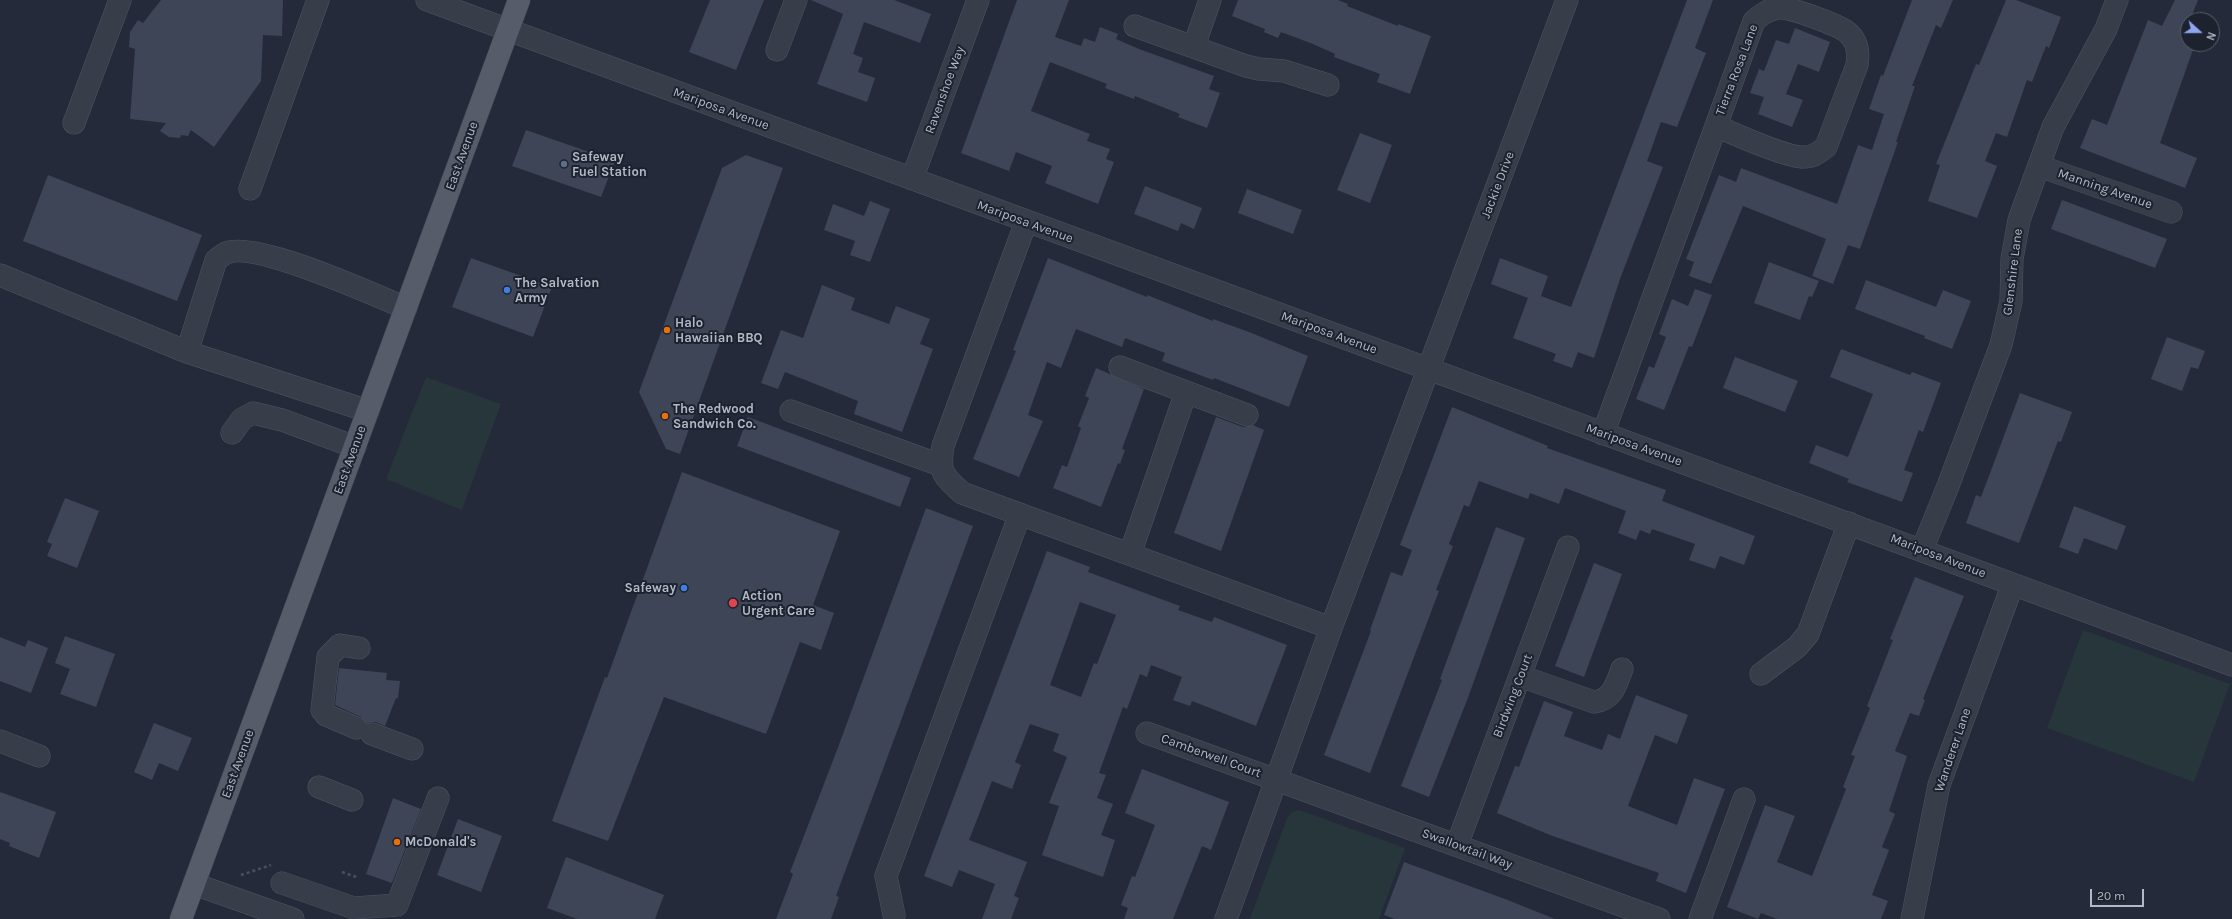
<!DOCTYPE html>
<style>
body{margin:0}
#map{position:relative;width:2232px;height:919px;overflow:hidden;background:#242a3a;font-family:Karla,sans-serif}
canvas{display:block}
.north{position:absolute;left:2180px;top:12px;width:40px;height:40px;box-sizing:border-box;background:#1d222f;border:1px solid #595e6b;border-radius:50%;rotate:111deg;font-size:11px;font-weight:700;line-height:16px;text-align:center;color:#b3b8c6}
.north::after{content:'';display:block;margin:auto;width:14px;height:18px;background:#8ea6f0;clip-path:polygon(50% 0,100% 100%,50% 72%,0 100%)}
.scale{position:absolute;left:2090px;top:889px;width:54px;height:18px;box-sizing:border-box;border:2px solid #b3b8c6;border-top:0;padding-left:5px;font-size:12px;line-height:14px;white-space:nowrap;color:#b3b8c6;-webkit-text-stroke:3px #1d222f;paint-order:stroke}
</style>
<div id="map">
<canvas width="2232" height="919"></canvas>
<div class="north">N</div>
<div class="scale">20 m</div>
</div>
<script>
const ctx = document.querySelector('canvas').getContext('2d');
ctx.lineJoin = 'round';
function fill(path, color) {
  ctx.fillStyle = color;
  ctx.fill(path, 'evenodd');
}
function trace(path, color, width, dash) {
  ctx.strokeStyle = color;
  ctx.lineWidth = width;
  ctx.lineCap = dash ? 'butt' : 'round';
  ctx.setLineDash(dash || []);
  ctx.stroke(path);
}
function label(font, color, halo, rows, align = 'center') {
  ctx.font = font + ' Karla,sans-serif';
  ctx.lineWidth = 4;
  ctx.setLineDash([]);
  ctx.textBaseline = 'middle';
  ctx.strokeStyle = halo;
  ctx.fillStyle = color;
  for (const [text, x, y, turn = 0] of rows) {
    ctx.save();
    ctx.translate(x, y);
    ctx.rotate((+turn || 0) * Math.PI / 180);
    ctx.textAlign = isNaN(turn) ? turn : align;
    if (halo) ctx.strokeText(text, 0, 0);
    ctx.fillText(text, 0, 0);
    ctx.restore();
  }
}
const green = new Path2D(`
 M426 377 501 404 462 510 386 479Z
 M2083 630 2230 684 2194 782 2047 728Z
 M1299 810 1405 848 1379 919H1250L1287 818 1292 812Z`);
const building = new Path2D(`
 M161 0H283L282 36 263 35 261 81 214 147 191 130 188 136 181 135 180 138 169 137 160 131 166 123 130 119 135 49 129 47 130 32 138 20 143 23Z
 M710 0H764L736 70 689 52Z
 M811 0H894L931 14 920 43 864 22 853 54 863 58 858 72 875 78 867 102 817 84 843 14Z
 M1017 0H1069L1055 37 1081 46 1084 38 1095 42 1100 27 1118 34 1116 39 1139 49 1214 76 1209 89 1220 93 1207 128 1178 117 1180 114 1135 96 1134 99 1105 88 1107 84 1050 62 1031 111 1090 134 1087 141 1110 149 1106 159 1114 162 1098 204 1045 183 1052 166 1016 152 1009 171 961 153Z
 M1238 0H1338L1348 4 1347 6 1398 26V24L1431 36 1410 94 1377 82 1380 74 1334 57 1335 54 1313 44 1281 32 1278 38 1264 32 1265 29 1232 16Z
 M1687 0H1713L1695 48 1706 53 1677 127 1661 122 1647 161 1663 167 1620 279 1594 358 1578 352 1572 368 1553 361 1556 354 1513 338 1528 298 1491 284 1500 258 1548 276 1541 296 1571 307Z
 M1912 0H1953L1941 28 1936 25 1912 86H1915L1896 142H1898L1860 249 1848 245 1833 284 1812 276 1826 239 1743 206 1711 284 1689 276 1694 262 1686 259 1719 175 1736 182 1741 168 1837 204 1858 145 1872 150 1884 114 1869 109 1881 75 1883 76Z
 M2006 0H2016L2061 17 2049 48 2046 46 2032 82 2027 80 2007 137 1996 133 1985 161 1997 166 1977 218 1928 201 1940 165 1936 164 1976 64 1979 65Z
 M2175 0H2198L2190 20H2188V44H2195L2160 143 2197 158 2185 188 2080 148 2092 119 2107 125 2148 20 2162 26Z
 M1795 28 1830 42 1819 72 1798 64 1786 94 1803 100 1792 127 1758 114 1764 97 1750 93 1759 69 1764 71 1776 40 1789 44Z
 M526 130 615 161 601 197 512 166Z
 M1360 133 1392 145 1370 203 1337 190Z
 M746 155 783 168 680 454 666 449 639 392 722 168Z
 M48 175 202 235 177 301 23 241Z
 M1145 186 1202 208 1194 229 1181 223 1178 231 1134 214Z
 M1247 189 1302 210 1293 234 1238 213Z
 M2062 200 2167 239 2155 268 2051 229Z
 M870 201 890 209 870 262 850 255 855 241 824 230 833 204 864 216Z
 M471 258 552 287 533 337 452 307Z
 M1048 258 1147 297V295L1213 321V319L1249 332 1308 356 1289 407 1214 378 1213 380 1162 361 1165 353 1125 338 1122 347 1076 329 1061 368 1047 362 1028 415 1043 421 1019 477 973 459 1016 351 1013 350Z
 M1769 262 1819 281 1812 297 1809 296 1800 320 1754 303Z
 M1866 280 1936 307 1943 290 1971 301 1952 349 1924 338 1925 336 1855 309Z
 M822 285 855 298 851 310 889 324 896 306 930 319 920 344 933 349 902 432 854 414 858 401 785 372 778 389 761 383 781 330 803 338Z
 M1695 289 1712 295 1692 347 1689 346 1664 410 1636 399 1649 366 1654 368 1666 337 1659 334 1672 299 1688 306Z
 M2167 337 2205 351 2198 369 2191 367 2182 391 2151 379Z
 M1841 349 1910 375 1912 372 1941 383 1923 432 1919 430 1904 470 1913 473 1902 502 1847 482 1849 479 1809 463 1816 445 1848 457 1873 394 1830 377Z
 M1735 357 1798 381 1785 412 1723 388Z
 M1096 368 1144 389 1122 449 1125 450 1120 464 1118 463 1101 507 1053 488 1062 465 1067 467 1081 428 1078 426 1089 398 1085 396Z
 M2020 393 2072 412 2061 442 2058 441 2019 543 1966 523 1976 495 1981 497Z
 M1452 407 1548 446 1547 448 1666 490 1662 501 1755 536 1744 565 1720 556 1715 569 1689 560 1695 544 1652 529 1650 534 1640 530 1636 540 1618 533 1626 511 1565 488 1559 504 1530 493 1528 499 1479 481 1469 507 1464 505 1449 544 1453 546 1436 590 1439 591 1370 773 1324 755 1371 631 1370 630 1391 572 1402 576 1412 550 1400 545Z
 M748 417 911 478 900 507 737 446Z
 M1216 417 1243 427 1253 425 1264 430 1221 551 1174 533Z
 M682 472 840 531 813 605 834 613 821 650 800 642 766 734 664 697 608 841 552 821 605 677 607 678Z
 M65 498 99 511 77 568 47 556 52 544 47 542Z
 M2074 506 2126 526 2117 550 2084 538 2078 554 2059 547Z
 M926 508 973 526 836 896 839 897 831 919H776L793 874 790 872 837 750Z
 M1496 527 1525 538 1469 695 1429 797 1401 786 1442 680 1440 679Z
 M1047 551 1090 567 1088 572 1180 606 1178 610 1212 622 1214 617 1287 645 1256 726 1192 701 1190 706 1173 700 1182 677 1151 665 1147 677 1140 674 1127 709 1123 707 1099 773 1106 775 1097 798 1113 804 1101 835 1115 840 1103 877 1042 855 1059 806 1049 803 1067 757 1053 751 1059 734 1030 724 1015 762 1021 765 1012 789 992 781 969 840 1027 862 1014 896 1019 898 1011 919H982L995 884 959 870 952 887 924 876ZM1080 602 1116 615 1097 664 1094 663 1081 697 1050 685Z
 M1594 563 1622 574 1584 677 1555 666Z
 M1915 577 1964 596 1923 699 1925 700 1919 716 1910 713 1895 751 1907 756 1889 811 1895 814 1882 847 1889 850 1872 895 1888 901 1881 919H1777L1761 913 1758 919 1727 907 1765 805 1795 816 1777 862 1812 876 1846 789 1843 787 1855 756 1851 755 1870 708 1867 706 1893 640 1890 639Z
 M65 636 115 654 96 707 60 694 70 669 55 663Z
 M0 637 25 647 28 640 48 648 31 693 0 681Z
 M339 668 387 673 386 680 400 681 398 698H396L385 726 376 722 367 723 361 717 335 705Z
 M1636 695 1688 715 1677 744 1655 735 1628 806 1677 825 1694 778 1725 789 1686 893 1656 881 1659 873 1550 835 1497 813 1515 766 1519 767 1544 701 1573 712 1564 736 1602 750 1608 734 1620 739Z
 M154 723 192 738 178 771 159 763 152 780 134 772Z
 M1142 769 1229 802 1211 850 1202 846 1173 919H1124L1128 908 1121 905 1132 876 1135 877 1155 825 1125 813Z
 M0 792 56 812 39 858 9 846 10 843 0 839Z
 M393 798 421 809 392 883 366 874Z
 M458 819 502 836 481 892 437 875Z
 M566 857 664 895 655 919H577L547 908Z
 M1404 862 1505 899 1555 919H1395L1384 915Z`);
const path = new Path2D(`
 M342 872 359 878
 M241 875 271 865`);
const minor = new Path2D(`
 M427 0 2232 665
 M1135 26 1246 66 1259 69 1284 71 1328 85
 M1194 46 1210 0
 M777 50 796 0
 M74 123 120 0
 M2039 166 2171 212
 M912 179 978 0
 M250 189 318 0
 M1026 222 943 446C939 472 942 475 962 493L1331 628
 M0 275 187 352 368 411
 M187 352 216 260C219 258 222 255 226 253 255 240 374 295 406 308
 M1120 367 1247 415
 M791 411 940 465
 M232 433 242 419 253 413 282 420 355 447
 M1603 434 1716 126C1734 134 1788 158 1804 157 1813 157 1818 153 1826 147L1857 65C1859 53 1858 41 1847 32 1838 25 1788 6 1778 8 1767 10 1761 15 1754 21L1716 126
 M1922 550 1948 486 2001 345 2011 301 2012 259 2019 220 2053 127 2106 29 2117 0
 M1130 554 1186 392
 M1761 674 1797 647 1808 634 1849 523
 M1520 676 1594 702C1613 700 1616 684 1622 669
 M356 728 326 715 322 710 328 657 340 645 359 648
 M1147 733 1659 919
 M372 734 412 749
 M0 741 39 756
 M319 787 352 800
 M1457 845 1568 547
 M282 883 354 908 397 905 438 798
 M194 884 293 919
 M894 915 886 876 1020 514
 M1226 919 1331 628 1567 0
 M1700 919 1744 799
 M1912 919 1939 785 2012 586`);
const major = new Path2D(`
 M181 919 519 0`);
const markers = [
 [564,164,4,"#5c6f8a"],
 [507,290,4,"#3f7fe0"],
 [667,330,4,"#e8710a"],
 [665,416,4,"#e8710a"],
 [684,588,4,"#3f7fe0"],
 [733,603,5,"#e0444e"],
 [397,842,4,"#e8710a"]
];
const streetNames = [
 ["Tierra Rosa Lane",1737,70,-69],
 ["Ravenshoe Way",945,90,-70],
 ["Mariposa Avenue",721,109,20],
 ["East Avenue",462,156,-70],
 ["Jackie Drive",1498,185,-69],
 ["Manning Avenue",2105,189,19],
 ["Mariposa Avenue",1025,222,20],
 ["Glenshire Lane",2013,272,-83],
 ["Mariposa Avenue",1329,333,20],
 ["Mariposa Avenue",1634,445,20],
 ["East Avenue",350,460,-70],
 ["Mariposa Avenue",1938,556,21],
 ["Birdwing Court",1513,696,-69],
 ["Wanderer Lane",1953,750,-71],
 ["Camberwell Court",1211,756,20],
 ["East Avenue",238,764,-70],
 ["Swallowtail Way",1467,849,20]
];
const poiNames = [
 ["Safeway",572,157],
 ["Fuel Station",572,172],
 ["The Salvation",515,283],
 ["Army",515,298],
 ["Halo",675,323],
 ["Hawaiian BBQ",675,338],
 ["The Redwood",673,409],
 ["Sandwich Co.",673,424],
 ["Safeway",676,588,"right"],
 ["Action",742,596],
 ["Urgent Care",742,611],
 ["McDonald's",405,842]
];
fill(green, '#26363b');
fill(building, '#3e4557');
trace(minor, '#505562', 23);
trace(major, '#414653', 23);
trace(path, '#445358', 2.5, [3, 3]);
trace(minor, '#383d4a', 22);
trace(major, '#565c6a', 22);
for (const [x, y, r, color] of markers) {
  const dot = new Path2D();
  dot.arc(x, y, r, 0, 2 * Math.PI);
  ctx.fillStyle = color;
  ctx.fill(dot);
  trace(dot, '#1d222f', 1.5);
}
label('13px', '#b3b8c6', '#1d222f', streetNames);
label('bold 13px', '#b3b8c6', '#1d222f', poiNames, 'left');
</script>
